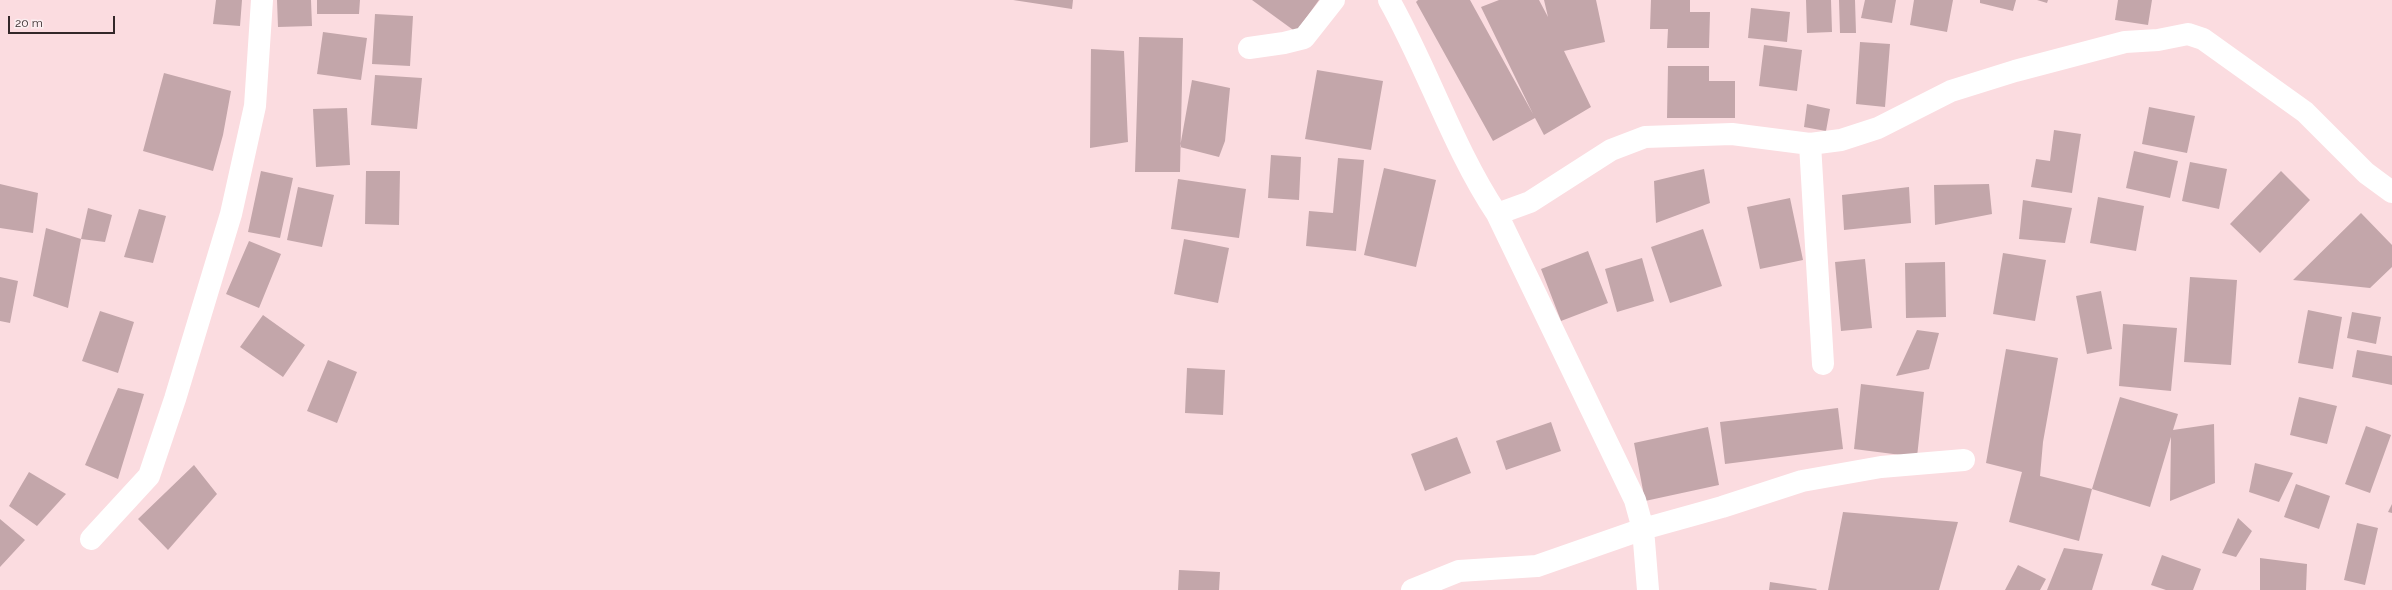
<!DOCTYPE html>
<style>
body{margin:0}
#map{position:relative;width:2392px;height:590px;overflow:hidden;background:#fbdce0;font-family:Raleway,sans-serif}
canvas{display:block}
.scale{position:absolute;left:8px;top:16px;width:107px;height:18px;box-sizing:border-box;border:2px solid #332829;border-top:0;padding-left:5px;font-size:12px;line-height:14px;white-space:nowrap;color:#332829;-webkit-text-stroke:3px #fbeef0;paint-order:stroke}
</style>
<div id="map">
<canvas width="2392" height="590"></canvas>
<div class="scale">20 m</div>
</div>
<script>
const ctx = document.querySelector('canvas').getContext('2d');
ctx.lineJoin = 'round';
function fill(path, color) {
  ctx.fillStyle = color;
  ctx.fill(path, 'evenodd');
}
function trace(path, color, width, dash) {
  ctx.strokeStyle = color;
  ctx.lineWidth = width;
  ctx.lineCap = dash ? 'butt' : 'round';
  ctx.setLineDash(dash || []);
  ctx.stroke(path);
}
const building = new Path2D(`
 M216 0H242L240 26 213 24Z
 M277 0H311L312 26 278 27Z
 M317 0H360L359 14H317Z
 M1013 0H1073L1072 9Z
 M1252 0H1319L1296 32Z
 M1418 0H1470L1533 114 1481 7 1499 0H1539L1548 17 1544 0H1596L1605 42 1564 51 1591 107 1544 135 1535 118 1493 141 1416 2Z
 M1651 0H1690V12H1710L1709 48H1667L1668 29H1650Z
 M1806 0H1831L1832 32 1807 33Z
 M1839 0H1855L1856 33H1840Z
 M1865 0H1896L1892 23 1861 18Z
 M1914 0H1953L1947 32 1910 25Z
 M1980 0H2016L2013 11 1980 3Z
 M2037 0H2048L2047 3Z
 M2118 0H2152L2148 25 2115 20Z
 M1751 8 1790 12 1787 42 1748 38Z
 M375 14 413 16 410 66 372 64Z
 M323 32 367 38 361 80 317 74Z
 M1139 37 1183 38 1180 172H1135Z
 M1860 42 1890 44 1885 107 1856 104Z
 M1764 45 1802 50 1797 91 1759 86Z
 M1091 49 1124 51 1128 142 1090 148Z
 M1668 66H1709V81H1735V118H1667Z
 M1317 70 1383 81 1371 150 1305 139Z
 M164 73 231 91 223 135 213 171 143 151Z
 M375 75 422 78 417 129 371 125Z
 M1192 80 1230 88 1225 141 1219 157 1180 147Z
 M1807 104 1830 109 1826 131 1804 127Z
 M2149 107 2195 116 2187 153 2142 144Z
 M347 108 350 165 316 167 313 109Z
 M2054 130 2081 134 2072 193 2031 187 2036 159 2050 161Z
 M2134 151 2178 161 2170 198 2126 188Z
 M1271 155 1301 157 1299 200 1268 198Z
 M1338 158 1364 160 1356 251 1306 246 1309 211 1333 213Z
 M2190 162 2227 169 2219 209 2182 201Z
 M1384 168 1436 180 1416 267 1364 255Z
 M1704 169 1710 203 1656 223 1654 181Z
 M261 171 293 178 280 238 248 232Z
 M366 171H400L399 225 365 224Z
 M2281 171 2310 200 2260 253 2230 224Z
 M1178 179 1246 189 1239 238 1171 229Z
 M0 184 38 193 33 233 0 228Z
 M1989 184 1992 214 1935 225 1934 185Z
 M298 187 334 195 322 247 287 240Z
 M1909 187 1911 223 1844 230 1842 195Z
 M2098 197 2144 206 2136 251 2090 243Z
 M1790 198 1803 260 1760 269 1747 207Z
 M2023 200 2072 208 2065 243 2019 239Z
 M88 208 112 215 105 242 81 239 68 308 33 296 46 228 81 239Z
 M139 209 166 216 153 263 124 257Z
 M2361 213 2392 245V267L2370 288 2293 280Z
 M1703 229 1722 286 1670 303 1651 247Z
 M1184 239 1229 248 1218 303 1174 294Z
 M249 241 281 254 259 308 226 294Z
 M1588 251 1608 303 1561 321 1541 269Z
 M2003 253 2046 260 2035 321 1993 314Z
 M1642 258 1654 301 1617 312 1605 269Z
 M1865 259 1872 328 1841 331 1835 262Z
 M1945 262 1946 317 1906 318 1905 263Z
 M0 277 18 281 10 323 0 321Z
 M2190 277 2237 280 2231 365 2184 362Z
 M2101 291 2112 349 2087 354 2076 296Z
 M2308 310 2342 317 2333 369 2298 363Z
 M100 311 134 322 118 373 82 361Z
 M2352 312 2381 317 2376 344 2347 338Z
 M263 315 305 345 283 377 240 347Z
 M2123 324 2177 328 2171 391 2119 386Z
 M1917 330 1939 333 1929 369 1896 376Z
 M2006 349 2058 358 2043 442 2040 476 2092 489 2079 541 2009 522 2022 472 1986 463Z
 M2357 350 2392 356V385L2352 377Z
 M328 360 357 372 337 423 307 411Z
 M1187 368 1225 370 1223 415 1185 413Z
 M1861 384 1924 392 1917 457 1854 449Z
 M118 388 144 394 118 479 85 465Z
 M2120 397 2178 414 2173 430 2214 424 2215 483 2170 501 2171 437 2150 507 2092 489Z
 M2299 397 2337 406 2327 444 2290 435Z
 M1838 408 1843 449 1725 464 1720 422Z
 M1551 422 1561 451 1506 470 1496 441Z
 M2366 426 2391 435 2370 493 2345 484Z
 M1708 427 1719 485 1645 501 1634 443Z
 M1457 437 1471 473 1425 491 1411 454Z
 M2255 463 2293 473 2279 502 2249 492Z
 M194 465 217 494 168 550 138 519Z
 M29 472 66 494 37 526 9 506Z
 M2296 484 2330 496 2319 529 2284 517Z
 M2392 504V513L2388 512Z
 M1843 512 1958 522 1939 590H1828Z
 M2238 518 2252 531 2236 557 2222 553Z
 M0 519 25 540 0 567Z
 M2357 523 2378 528 2365 585 2344 580Z
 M2064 548 2103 554 2092 590H2047Z
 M2162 555 2201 569 2193 590H2166L2151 585Z
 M2260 558 2307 564 2306 590H2260Z
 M2018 565 2046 579 2040 590H2005Z
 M1179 570 1220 572 1219 590H1178Z
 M1770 582 1817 589 1816 590H1769Z`);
const street = new Path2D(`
 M1389 0C1428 69 1453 148 1497 214L1635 500 1643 529 1648 590
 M1249 48 1284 43 1304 38 1334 0
 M1810 144 1823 364
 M1497 214 1530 202 1611 150 1645 137 1732 134 1810 144 1841 140 1878 128 1951 91 2015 71 2125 42 2158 40 2188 34 2203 39 2305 112 2366 173 2392 192
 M91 539 149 476 175 399 231 214 255 106 262 0
 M1412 590 1459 571 1537 566 1643 529 1722 507 1802 481 1881 467 1964 460`);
fill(building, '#c3a6aa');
trace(street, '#fff', 22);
</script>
